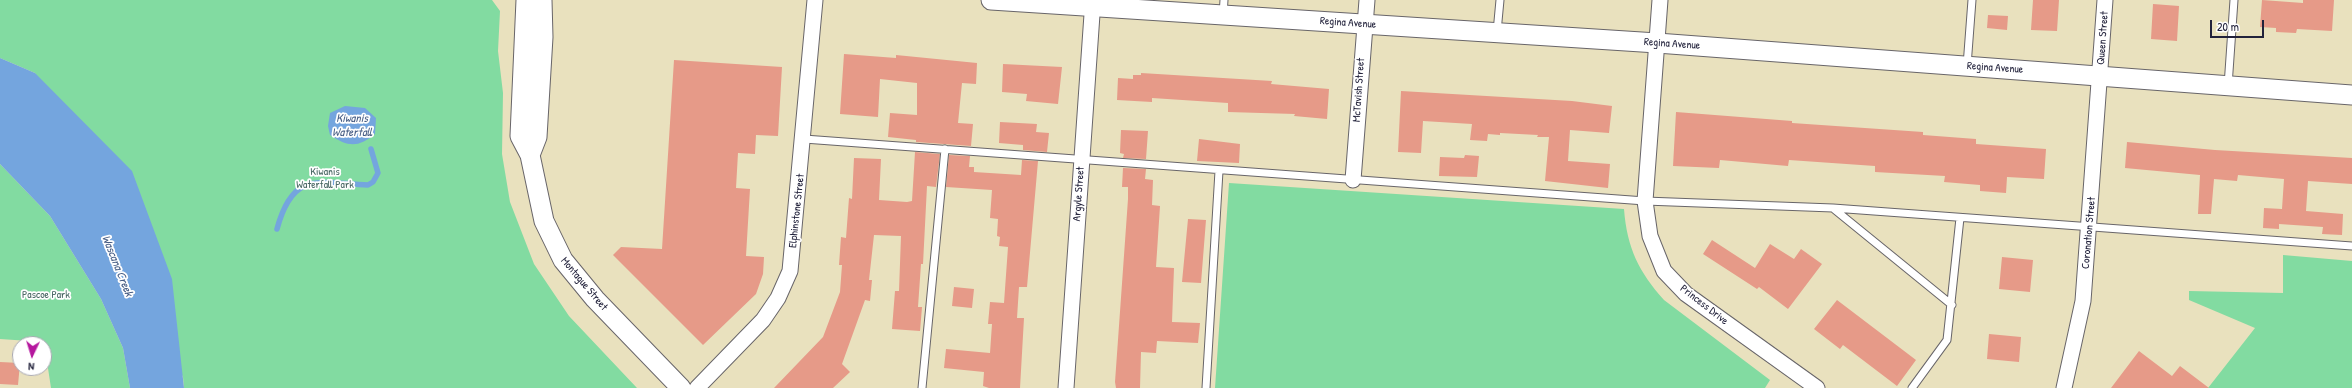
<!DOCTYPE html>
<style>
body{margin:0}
#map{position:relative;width:2352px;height:388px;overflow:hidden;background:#e9e1be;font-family:"Patrick Hand",sans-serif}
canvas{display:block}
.north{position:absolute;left:12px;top:336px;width:40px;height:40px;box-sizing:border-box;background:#fff;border:1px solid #a7a7b1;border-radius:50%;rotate:184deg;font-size:11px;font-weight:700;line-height:16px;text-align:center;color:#22223b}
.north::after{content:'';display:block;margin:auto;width:14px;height:18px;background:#b5179e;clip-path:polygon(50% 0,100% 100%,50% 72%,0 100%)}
.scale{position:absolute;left:2210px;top:20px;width:54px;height:18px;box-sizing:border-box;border:2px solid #22223b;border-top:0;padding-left:5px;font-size:12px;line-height:14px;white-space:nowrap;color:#22223b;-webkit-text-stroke:3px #fff;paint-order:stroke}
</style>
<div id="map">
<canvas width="2352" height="388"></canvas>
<div class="north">N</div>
<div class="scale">20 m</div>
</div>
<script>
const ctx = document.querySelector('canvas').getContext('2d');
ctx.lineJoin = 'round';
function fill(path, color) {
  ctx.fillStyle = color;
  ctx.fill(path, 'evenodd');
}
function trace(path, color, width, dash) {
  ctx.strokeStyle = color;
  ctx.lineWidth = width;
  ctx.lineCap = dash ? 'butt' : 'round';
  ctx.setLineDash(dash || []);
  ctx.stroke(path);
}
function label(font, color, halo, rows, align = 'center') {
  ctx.font = font + ' "Patrick Hand",sans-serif';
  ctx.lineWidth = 3.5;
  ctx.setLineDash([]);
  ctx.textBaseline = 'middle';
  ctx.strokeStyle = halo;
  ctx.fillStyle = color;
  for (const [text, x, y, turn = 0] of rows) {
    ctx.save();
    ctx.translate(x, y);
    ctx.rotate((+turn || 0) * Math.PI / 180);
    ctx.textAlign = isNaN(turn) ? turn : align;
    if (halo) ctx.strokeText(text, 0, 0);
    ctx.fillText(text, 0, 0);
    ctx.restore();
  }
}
const green = new Path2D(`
 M0 0H492L500 11 498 51 503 93 502 154 510 202 534 264 569 316 637 388H184L183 377 35 73 0 58Z
 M0 164 50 216 101 299 123 348 130 388H51L44 342 0 339Z
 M1229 183 1624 209C1627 248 1639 272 1664 300L1770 380 1765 388H1215Z
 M2283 255 2352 261V388H2208L2255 328 2189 300V291L2283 293Z`);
const water = new Path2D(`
 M0 58 35 73 132 171 172 279 184 388H130L123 348 101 299 50 216 0 164Z
 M345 106 365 108 376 118 375 134C358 148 348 147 330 135L328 126 330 113Z`);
const stream = new Path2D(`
 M277 229C293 170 318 183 368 185L373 182 378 173 371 149`);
const building = new Path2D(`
 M2033 0H2059L2057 31 2031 30Z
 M2262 0 2303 3V0H2334L2332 31 2297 29 2296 33 2276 32V28L2260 27Z
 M2153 4 2179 6 2177 41 2151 39Z
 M1988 15 2008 16 2007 30 1987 28Z
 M844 54 896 58V55L977 63 976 84 962 83 958 123 973 124 971 146 916 142V140L888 137 890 113 917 115V83L880 79 878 117 840 114Z
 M674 60 782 67 778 136 756 135 755 154 738 153 736 188 750 189 746 256 764 257 763 274 756 294 703 345 613 255 621 247 662 249Z
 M1003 64 1062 67 1058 104 1026 101 1027 94 1002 92Z
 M1141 73 1272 81 1271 84 1329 89 1327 119 1294 116 1295 114 1228 112V103L1152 98V102L1117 100 1118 78 1133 79V75H1141Z
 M1401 91 1572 101 1612 106 1609 133 1570 130 1568 161 1610 164 1608 188 1545 181 1549 137H1537L1538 135 1500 133V135L1488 134 1487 141 1470 140 1472 124 1423 121 1421 153 1398 152Z
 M1676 112 1792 121V123L1923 132V135L1976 139V144L2046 149 2044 179 2007 177 2006 193 1980 191V185L1944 182 1945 176 1875 172V166L1789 160 1788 166 1720 160 1719 168 1673 166Z
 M1000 122 1037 124 1036 132 1049 133 1047 152 1023 150V145L999 143Z
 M1121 130 1148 131 1146 159 1123 158 1124 154 1120 153Z
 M1199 139 1240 144 1239 163 1197 161Z
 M2127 142 2215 150 2352 158V184L2308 181 2306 211 2343 214 2342 235 2322 234 2323 227 2279 224V229L2263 228 2264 208 2282 209 2284 179 2238 175 2237 181 2214 179 2211 214H2198L2200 175 2125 168Z
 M915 152 940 154 936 187 927 186 923 264H921L918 307H922L920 331 892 329 895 291H899L901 236 874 235 869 280H872L870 301 865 300 842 364 850 372 833 388H774L823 337 840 292 842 265H839L841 237 846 238 849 198 852 199 854 158 881 159 879 200 907 202 912 201Z
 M949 155 970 156 969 167H974V172L1021 175 1022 160 1038 161 1027 287H1019L1017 318H1024L1020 388H989L983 386 984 372 944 368 946 349 990 353 992 324H988L990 302 1004 303 1008 247 999 246 1000 237 997 236 998 219 990 218 992 190 946 187Z
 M1465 155 1479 156 1477 177 1439 176 1440 157 1464 158Z
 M1123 168 1146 169 1145 179 1153 180 1152 205 1160 206 1156 267 1174 268 1172 322 1200 323 1198 343 1157 341 1156 353 1141 352 1140 388H1116L1115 382 1128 199V187H1122Z
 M1188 219 1206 220 1201 283 1182 282Z
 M1712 240 1755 268 1770 244 1794 259 1801 249 1822 264 1788 309 1759 287 1757 289 1703 254Z
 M2002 257 2033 260 2030 292 1999 289Z
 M954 287 974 289 972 308 952 306Z
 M1837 300 1916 360 1897 386 1843 345 1840 349 1814 329Z
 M1989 334 2021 337 2019 362 1987 359Z
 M2139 351 2172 376 2180 366 2209 388H2111Z
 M0 362 20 363 18 385 0 384Z`);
const service = new Path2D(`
 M1223 15 1224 0
 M1497 32 1500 0
 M1967 66 1972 0
 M2228 86 2234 0
 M804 139 1645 201 1833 208 2352 246
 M1834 209 1952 305
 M922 388 945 149
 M1206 388 1219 171
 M1912 388 1947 340 1960 218`);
const minor = new Path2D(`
 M1660 0 1645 201 1650 236 1664 271 1686 294 1817 388
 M1353 180 1367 0
 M697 388 763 320 778 298 790 271 815 0
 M1066 388 1093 0
 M2064 388 2083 301 2105 0`);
const tertiary = new Path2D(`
 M526 0 520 136 530 155 544 221 563 260 595 299 681 388
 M991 0 1657 43 2352 95
 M530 155 537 137 543 37 542 0`);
const streetNames = [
 ["Regina Avenue",1348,23,4],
 ["Queen Street",2103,38,-86],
 ["Regina Avenue",1672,44,4],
 ["Regina Avenue",1995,68,4],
 ["McTavish Street",1359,90,-86],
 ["Argyle Street",1079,194,-86],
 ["Elphinstone Street",797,211,-84],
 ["Coronation Street",2089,233,-85],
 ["Montague Street",584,284,50],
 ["Princess Drive",1704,305,38]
];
const parkNames = [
 ["Kiwanis",325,172],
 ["Waterfall Park",325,185],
 ["Pascoe Park",46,295]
];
const waterNames = [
 ["Kiwanis",352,119],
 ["Waterfall",352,133],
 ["Wascana Creek",117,266,68]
];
fill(green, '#82dba1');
fill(water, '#74a5de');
trace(stream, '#74a5de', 5.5);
fill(building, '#e69a88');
trace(service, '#686569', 9);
trace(minor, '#686569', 17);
trace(tertiary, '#686569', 21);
trace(service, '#fff', 7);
trace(minor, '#fff', 15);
trace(tertiary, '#fff', 19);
label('11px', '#22223b', '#fff', streetNames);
label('11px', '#44635f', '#fff', parkNames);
label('italic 12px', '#475d84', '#fff', waterNames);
</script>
